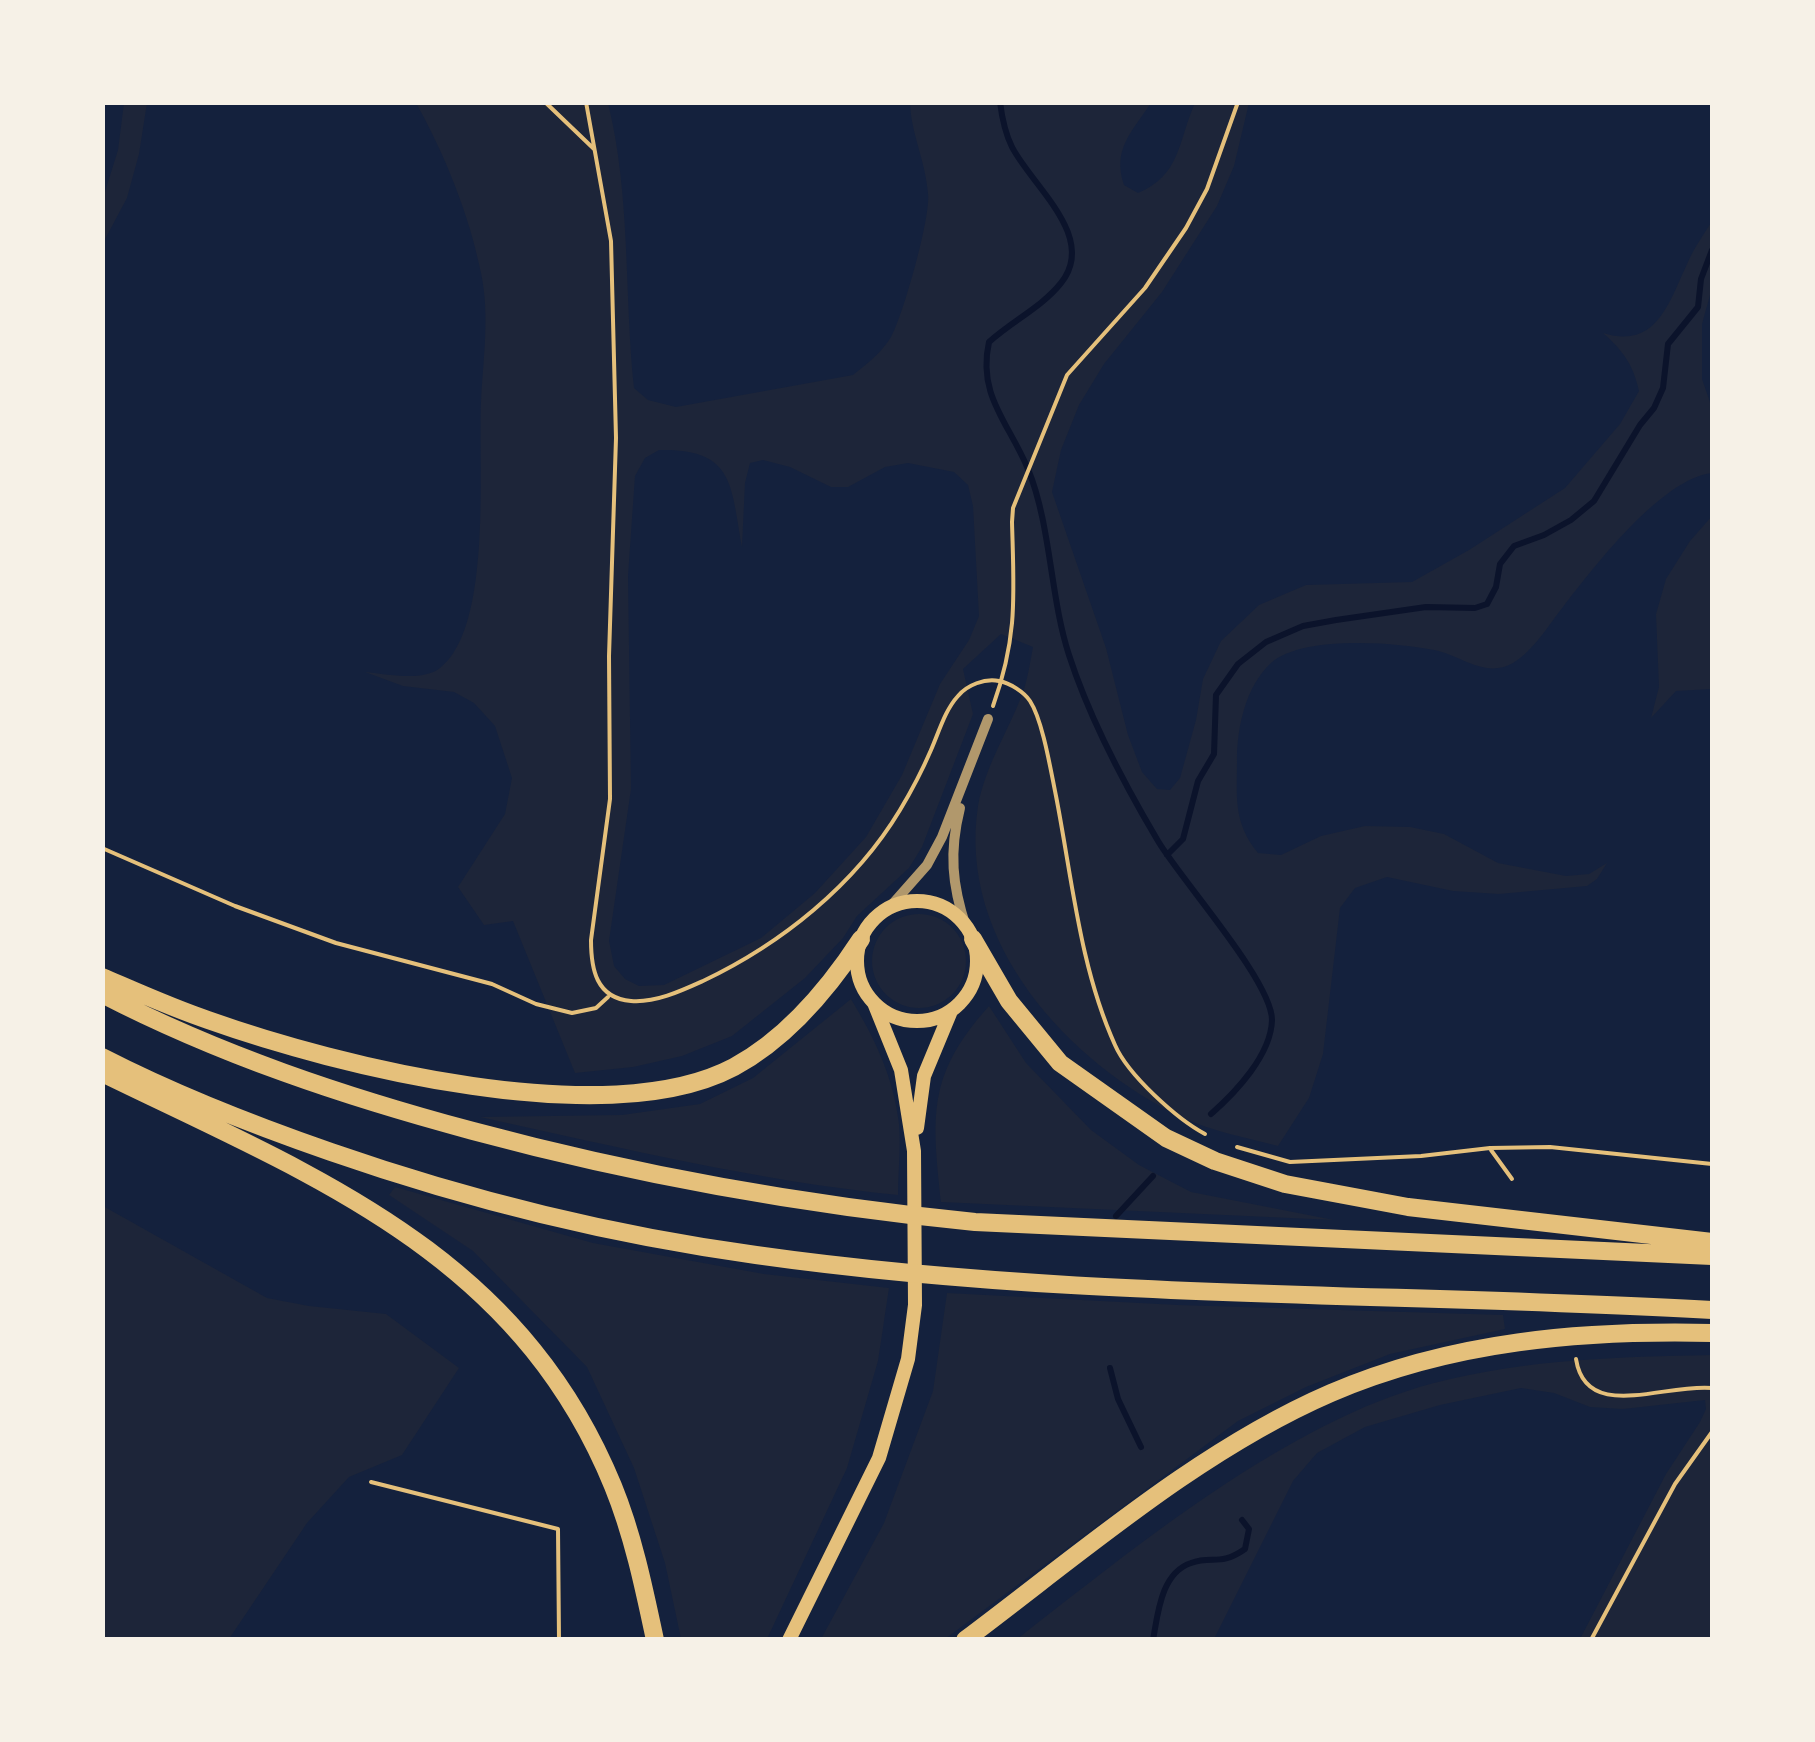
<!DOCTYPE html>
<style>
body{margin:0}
#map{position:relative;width:1815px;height:1742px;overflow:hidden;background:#14213d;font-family:"Space Grotesk",sans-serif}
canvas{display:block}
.frame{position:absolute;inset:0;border:105px solid #f6f1e7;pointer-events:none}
</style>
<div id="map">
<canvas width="1815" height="1742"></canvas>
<div class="frame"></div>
</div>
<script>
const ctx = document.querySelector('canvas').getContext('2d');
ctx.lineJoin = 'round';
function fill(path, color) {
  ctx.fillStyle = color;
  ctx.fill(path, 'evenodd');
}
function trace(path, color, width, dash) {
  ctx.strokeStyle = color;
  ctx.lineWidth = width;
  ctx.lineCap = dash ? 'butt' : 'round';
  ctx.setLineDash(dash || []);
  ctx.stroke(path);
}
const green = new Path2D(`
 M1057 102 1151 103C1132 132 1112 149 1124 185L1138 193C1181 175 1178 141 1195 103H1249L1234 166 1217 206 1162 292 1104 364 1079 405 1061 450 1052 492 1106 648 1128 735 1142 772 1157 789 1170 790 1180 778 1196 720 1203 679 1221 641 1259 605 1306 585 1412 582 1469 550 1565 488 1620 424 1639 391C1633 364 1623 351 1603 333 1657 350 1669 302 1688 262 1694 248 1704 234 1712 221V288L1702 324V379L1712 408V473C1661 479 1594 567 1563 607 1548 626 1534 650 1513 663 1485 679 1461 655 1434 650 1395 642 1302 635 1271 663 1246 686 1237 727 1237 760 1237 798 1233 822 1258 853L1281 855 1321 836 1365 826 1410 827 1444 834 1498 863 1566 876 1589 874 1607 863 1597 879 1587 886 1499 894 1453 891 1387 877 1355 888 1340 908 1323 1054 1309 1098 1278 1146C1247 1138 1212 1131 1183 1118 1068 1063 957 942 978 806 985 766 1009 730 1023 692 1028 678 1030 662 1033 647L1001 634 963 669 973 714 922 847 909 868 857 916 843 938 805 978 732 1036 682 1056 633 1067 575 1073 513 921 484 925 458 887 505 814 512 778 495 726 474 703 454 692 403 686 365 672C386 674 422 682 440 668 493 627 478 464 481 402 483 359 490 316 481 273 469 214 445 155 416 103H608C631 196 624 293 634 388L648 400 676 407 853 375C868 363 881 353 891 337 903 316 931 216 928 194 926 162 911 134 910 103ZM659 450C734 448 731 485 742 547L745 483 750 463 763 460 790 467 831 487H848L885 467 908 463 954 472 968 485 973 506 979 616 969 640 940 684 902 775 866 837 815 893 761 938 664 985 639 986 625 979 614 966 609 941 631 789 628 576 635 476 645 458Z
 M124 103H147L139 154 127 198 103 243V198L118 150Z
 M1712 516V689L1676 691 1651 718 1659 687 1656 614 1666 579 1690 541Z
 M872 961a47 47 0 1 1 94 0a47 47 0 1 1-94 0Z
 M851 999C874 1037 894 1078 899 1124 901 1147 898 1172 898 1195 757 1181 618 1147 480 1117L622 1115 700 1104 753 1078Z
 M989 1006 1026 1063 1091 1130 1139 1165 1191 1192 1334 1220 941 1202C932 1115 927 1075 989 1006Z
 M395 1187 593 1243 764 1274 889 1288 878 1361 847 1468 767 1639H681L665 1563 634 1468 587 1367 473 1251 389 1195Z
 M103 1206 267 1298 309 1306 386 1314 459 1368 402 1455 349 1477 307 1523 229 1639 103 1637Z
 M947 1293 1178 1305 1503 1315 1505 1329 1390 1354 1306 1387 1238 1421 945 1639H821L884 1523 933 1391Z
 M1712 1355V1639H1580L1666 1474 1700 1422 1706 1409 1705 1400 1623 1409 1590 1407 1554 1393 1521 1388 1440 1405 1365 1427 1317 1453 1293 1481 1214 1639 1016 1640C1134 1548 1288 1421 1434 1383 1528 1359 1617 1357 1712 1355Z`);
const stream = new Path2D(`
 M1000 102C1002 118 1005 133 1012 147 1032 186 1098 237 1061 283 1042 307 1012 321 989 342 977 395 1009 423 1028 469 1051 525 1050 597 1069 655 1090 720 1123 782 1158 841 1181 880 1272 981 1272 1020 1271 1055 1236 1092 1211 1114
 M1167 855 1183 839 1198 781 1214 754 1216 695 1238 664 1266 642 1303 626 1336 620 1426 607 1475 608 1487 604 1496 587 1500 564 1514 546 1544 535 1571 520 1594 501 1640 425 1654 408 1663 388 1668 344 1698 307 1701 279 1712 250
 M1116 1216 1153 1176
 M1110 1368 1118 1399 1141 1447
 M1153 1640C1158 1613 1161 1573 1191 1563 1213 1555 1219 1567 1245 1549L1249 1529 1242 1520`);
const path = new Path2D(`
 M545 102 594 149
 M586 102 611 241 616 438 609 656 610 799 591 940C591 969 596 998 631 1001 655 1003 681 991 703 981 781 944 855 885 900 810 912 790 922 771 931 750 939 732 945 710 958 696 967 685 985 678 999 681 1010 683 1024 692 1030 701 1043 721 1051 772 1056 796 1072 878 1080 968 1115 1045 1128 1075 1177 1119 1205 1134
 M993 706C1018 636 1014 595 1012 522L1013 508 1067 375 1145 288 1186 228 1207 189 1238 102
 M102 848 235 906 336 943 492 984 536 1004 572 1013 596 1008 608 997
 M1237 1147 1290 1162 1421 1156 1490 1148 1550 1147 1712 1164
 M1491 1150 1512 1179
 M1576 1359C1586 1423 1665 1383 1712 1388
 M371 1482 558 1529 559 1640
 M1591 1640 1675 1484 1712 1432`);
const minor = new Path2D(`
 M960 808C949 852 952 885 966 927
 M889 908 927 865 942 837 988 719`);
const secondary = new Path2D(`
 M857 961a60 60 0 1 1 120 0a60 60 0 1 1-120 0Z
 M917 1128 924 1076 951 1011
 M789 1640 879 1458 908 1359 915 1305 914 1151 901 1070 874 1003`);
const motorway = new Path2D(`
 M973 939 1009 1001 1060 1063 1166 1138 1215 1161 1285 1184 1408 1207 1712 1242
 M102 977C137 992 172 1008 208 1020 337 1066 608 1134 734 1067 786 1039 829 988 861 939
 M102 994C220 1055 346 1097 473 1131 640 1176 802 1205 975 1222L1712 1256
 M102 1057C176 1095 253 1125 331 1152 469 1200 611 1235 756 1255 1073 1300 1394 1292 1712 1310
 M102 1073C313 1176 517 1252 613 1486 633 1535 644 1588 655 1640
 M965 1640C1080 1554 1199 1450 1331 1393 1452 1341 1582 1330 1712 1333`);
fill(green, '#1d2539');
trace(stream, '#0b132b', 6);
trace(path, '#e5c07b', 4);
trace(minor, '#b1986c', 10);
trace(secondary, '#e5c07b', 14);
trace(motorway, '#e5c07b', 18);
</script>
